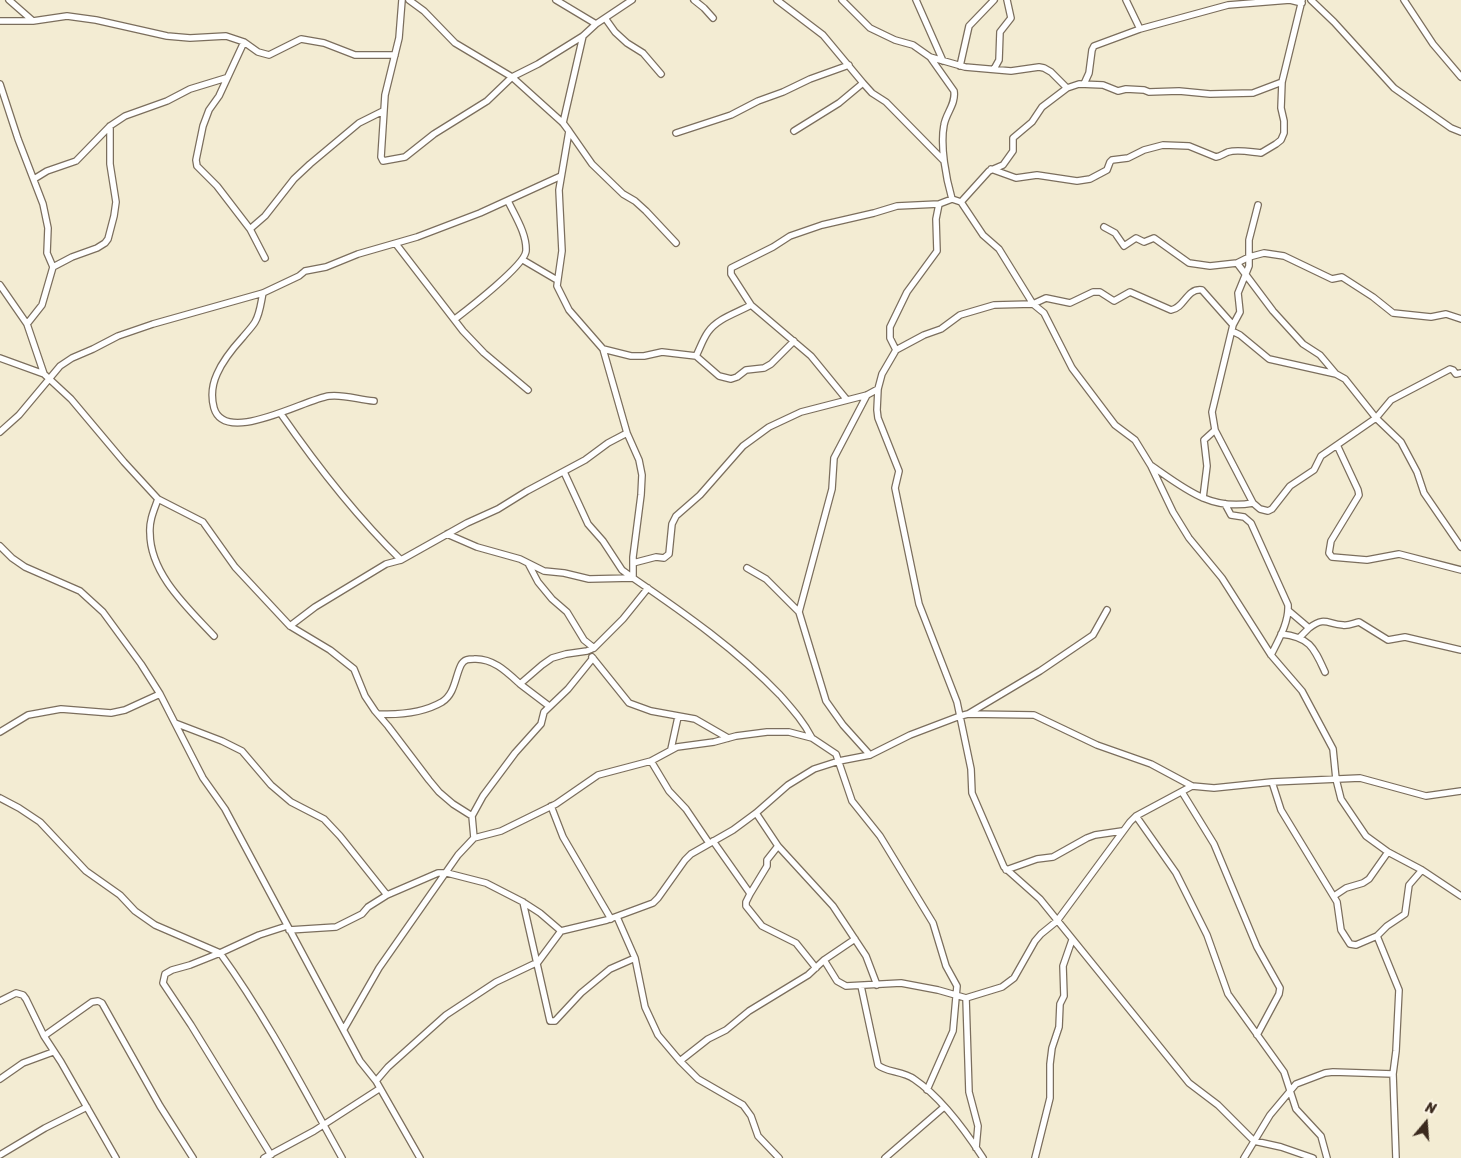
<!DOCTYPE html>
<style>
body{margin:0}
#map{position:relative;width:1461px;height:1158px;overflow:hidden;background:#f3ecd3;font-family:Sriracha,sans-serif}
canvas{display:block}
.north{position:absolute;left:1401px;top:1098px;width:50px;height:50px;-webkit-text-stroke:4px #fcf5e5;paint-order:stroke;rotate:18deg;font-size:14px;font-weight:700;line-height:20px;text-align:center;color:#3b2a1e}
.north::after{content:'';display:block;margin:auto;width:18px;height:22px;background:#3b2a1e;clip-path:polygon(50% 0,100% 100%,50% 72%,0 100%)}
</style>
<div id="map">
<canvas width="1461" height="1158"></canvas>
<div class="north">N</div>
</div>
<script>
const ctx = document.querySelector('canvas').getContext('2d');
ctx.lineJoin = 'round';
function trace(path, color, width, dash) {
  ctx.strokeStyle = color;
  ctx.lineWidth = width;
  ctx.lineCap = dash ? 'butt' : 'round';
  ctx.setLineDash(dash || []);
  ctx.stroke(path);
}
const minor = new Path2D(`
 M9 0 33 21 67 16 96 20 167 36 190 38 226 36 244 42 258 52 269 55 301 39 324 43 355 55H395
 M402 0 399 38 385 95 381 157 383 161 405 157 434 134 487 101 512 77 538 64 583 36 596 24 632 0
 M409 0 424 11 455 43 512 77 563 123 569 131 559 190 562 251 557 286 569 310 603 349 627 433 639 460 642 475 641 495 633 557V578C684 613 737 650 780 695 793 710 803 721 812 738
 M556 0 596 24
 M694 0 704 8 713 18
 M777 0 823 35 863 83 872 93 886 102 944 161
 M842 0 870 28 895 40 913 45 930 57 965 67 1011 71 1039 67 1044 68 1051 72 1067 88
 M916 0 943 61
 M1126 0 1140 29
 M1311 0 1334 22 1394 88 1451 128 1461 132
 M1404 0 1433 44 1461 77
 M605 18 615 32 627 43 643 53 661 74
 M0 21H33
 M244 42 219 96 209 110 203 126 196 160 197 166 217 186 250 229 265 258
 M930 57 954 91C956 104 946 113 944 125 940 146 946 178 952 199
 M960 66 969 26 994 0
 M994 69 999 60 1000 32 1011 18 1007 0
 M0 84 18 139 43 204 48 228 47 253 53 267
 M1084 84 1089 73 1092 50 1094 46 1140 29 1228 5 1290 0 1302 3
 M563 123 583 36
 M569 131 592 164 623 194 635 201 646 211 676 243
 M794 131 839 103 863 83
 M676 133 731 115 758 101 783 92 810 79 849 65
 M991 169 1016 178 1037 175 1077 181 1090 179 1107 170 1110 162 1112 160 1128 158 1144 150 1163 145 1189 146 1216 157C1221 156 1223 154 1228 152 1238 149 1250 152 1261 153L1276 144 1281 140 1284 133V121L1281 108 1282 82 1302 0
 M34 179 47 171 76 161 110 126 125 116 167 101 190 89 226 78
 M961 202 989 171 1003 165 1013 151V138L1032 122 1042 107 1067 88 1079 84 1103 85 1118 91 1126 89 1144 90 1149 92 1179 91 1210 94 1253 93 1282 82
 M1104 227 1115 233 1124 246 1136 238 1144 242 1154 238 1189 263 1210 266 1237 263 1249 257 1264 253 1284 256 1332 279 1342 277 1373 297 1393 313 1431 317 1446 314 1461 319
 M250 229 265 216 294 179 310 164 359 123 383 111
 M396 244 463 331 484 353 528 390
 M523 260 557 280
 M1237 263 1273 311 1303 344 1320 355 1336 374
 M0 285 27 324 44 374 71 399 124 462 158 499 203 522 235 567 290 626 330 650 354 669 365 696 375 711 388 726 429 780 439 792 453 804 472 816 474 838
 M263 293C261 302 260 314 255 322 252 327 247 332 243 337 233 348 223 360 217 374 212 385 211 397 214 408 225 446 305 399 329 396 344 394 359 400 374 401
 M455 319C468 309 525 265 526 251 527 234 515 216 508 201
 M27 324 42 305 53 267 72 257 97 248 105 243 108 239 114 216 116 202 110 164V126
 M1233 325 1202 290C1186 288 1185 308 1171 310L1130 292 1114 301 1100 292H1093L1070 303 1046 298 1033 304 994 305 960 315 941 329 924 335 896 350 882 374 878 389 877 410 878 418 899 471 895 488 919 604 957 702 971 769 972 793 1004 867 1040 899 1189 1083 1218 1105 1254 1141 1281 1147 1313 1158
 M1232 331 1240 335 1269 359 1336 374 1345 379 1376 418 1401 442 1417 472 1424 493 1461 547
 M603 349 631 356H644L662 352 696 356 719 376 731 379 737 377 746 370 764 368 771 364 794 341
 M896 350 890 338V327L907 292 937 251 936 219 939 204
 M696 356C700 348 703 339 708 332 718 318 737 313 751 305
 M0 358 44 374
 M867 395 834 458 832 489 799 612 826 701 843 725 870 755
 M847 400 811 356 751 305 731 274V268L773 247 790 236 822 225 874 213 897 206 939 204 952 199 961 202 983 235 999 249 1033 304 1044 313 1072 368 1115 425 1135 440 1151 466 1173 512 1189 538 1222 578 1271 655 1302 691 1333 749 1336 779 1341 799 1366 836 1388 852 1422 870 1461 896
 M281 414C317 466 356 516 401 560
 M1215 430 1253 503
 M0 432 19 415 60 366 72 358 93 349 118 336 153 324 263 293 299 276 305 271 326 267 358 254 417 237 480 213 561 176
 M1337 445 1358 490 1359 495 1331 541 1329 553 1332 557 1367 560 1399 554 1461 570
 M1152 466C1185 489 1211 511 1253 503L1260 509 1268 511 1272 509 1290 486 1314 470 1321 456 1376 418 1391 400 1450 369 1453 370 1456 374 1461 373
 M564 472 588 524 603 541 622 570 633 578
 M1203 498 1207 466 1204 440 1215 430 1212 412 1233 325 1240 312 1238 293 1249 266V240L1258 205
 M158 499C154 510 149 521 150 533 150 574 188 608 214 636
 M1225 504 1231 515 1244 517 1251 523 1288 605C1289 622 1279 639 1271 655
 M447 534 477 547 520 559 544 571 564 573 589 579 633 578
 M0 546 12 558 25 567 80 591 103 612 141 664 160 694 203 778 225 809 360 1061 376 1081 420 1158
 M633 563 656 557 664 558 669 554 672 524 676 516 700 495 743 446 769 427 801 412 867 395 878 389
 M529 565 538 582 552 599 567 612 584 640 594 648
 M747 568 766 579 799 612
 M1289 611 1309 628 1300 637
 M290 626 315 607 386 564 401 560 467 523 498 509 527 491 585 460 608 443 627 433
 M1309 628C1325 616 1327 624 1343 625 1348 626 1354 623 1359 622L1388 640 1405 637 1461 650
 M1281 634C1310 637 1314 648 1325 672
 M592 657 629 703 651 711 695 719 728 738
 M520 684 549 706
 M378 714C400 715 423 713 442 702 455 694 455 677 461 665 464 659 469 659 474 659 493 658 507 672 520 684L542 665 552 658 566 654 587 651 594 648 623 619 648 588
 M968 714 1040 671 1093 635 1107 610
 M175 723 222 741 242 751 271 785 291 802 324 819 340 836 387 895
 M0 732 28 715 61 709 111 713 125 710 160 694
 M671 749 678 717
 M651 761 669 791 686 809 709 843
 M1272 782 1281 810 1337 902 1341 930 1350 944 1356 945 1377 936 1387 926 1405 914 1409 885 1422 870
 M1182 792 1214 844 1257 947 1280 988 1279 994 1257 1035
 M0 798 19 808 40 822 86 871 120 895 135 911 155 925 220 953 259 935 287 926
 M551 806 563 837 611 919
 M756 813 778 846 833 906 866 956 877 985
 M472 816 483 796 515 753 541 724 544 712 568 689 593 658
 M1136 816 1176 873 1207 935 1228 994 1284 1072 1296 1109 1321 1136 1327 1158
 M713 841 749 892 750 894 746 902V906L762 926 796 943 816 968
 M1006 870 1037 859 1053 857 1087 838 1095 835 1122 831
 M750 894 767 866V860L778 846
 M1334 896 1346 888 1363 883 1369 879 1388 852
 M523 902 550 1021H555L581 993 610 969 635 958
 M617 917 635 958 645 1007 658 1035 680 1061 698 1079 743 1105 751 1116 758 1136 779 1158
 M289 930 336 927 362 914 368 907 387 895 438 873H447L486 883 523 902 540 913 561 931 607 920 653 903 658 898 685 860 691 854 733 830 756 813 788 785 814 769 839 761 870 755 910 735 960 716 968 714 1034 715 1097 745 1151 764 1192 786 1214 788 1272 782 1360 778 1426 796 1461 791
 M1377 936 1399 990 1396 1051 1393 1074 1396 1158
 M824 960 855 939
 M861 986 878 1065C885 1072 903 1071 914 1079 942 1098 965 1130 983 1158
 M966 998 969 1092 978 1126 976 1148
 M0 1001 16 993 23 995 26 999 44 1036 61 1062 116 1158
 M344 1029 379 968 458 855 474 838 501 831 556 804 598 775 651 761 677 747 714 742 736 736 767 732H789L812 738 836 754 852 801 880 836 933 923 946 966 957 986 953 1031 927 1090
 M44 1036 92 1002 98 1001 102 1003 160 1106 193 1158
 M680 1061 708 1039 726 1030 749 1011 808 975 824 960 837 981 846 986 901 983 938 990 966 998 1002 987 1014 978 1035 941 1041 934 1057 921 1130 822 1136 816 1192 786
 M0 1079 23 1063 53 1052
 M376 1081 388 1067 446 1015 496 982 538 962 561 931
 M0 1155 45 1128 87 1107
 M271 1155 191 1025 163 983 165 974 172 970 190 965 220 953C267 1018 303 1088 342 1158
 M264 1158 314 1131 379 1089
 M885 1158 944 1107
 M1035 1158 1050 1098V1064L1052 1048 1059 1027 1060 1004 1064 996 1063 966 1072 940
 M1244 1158 1270 1115 1296 1084 1325 1073 1333 1072 1393 1074`);
trace(minor, '#7b6e5d', 8);
trace(minor, '#fff', 5.5);
</script>
